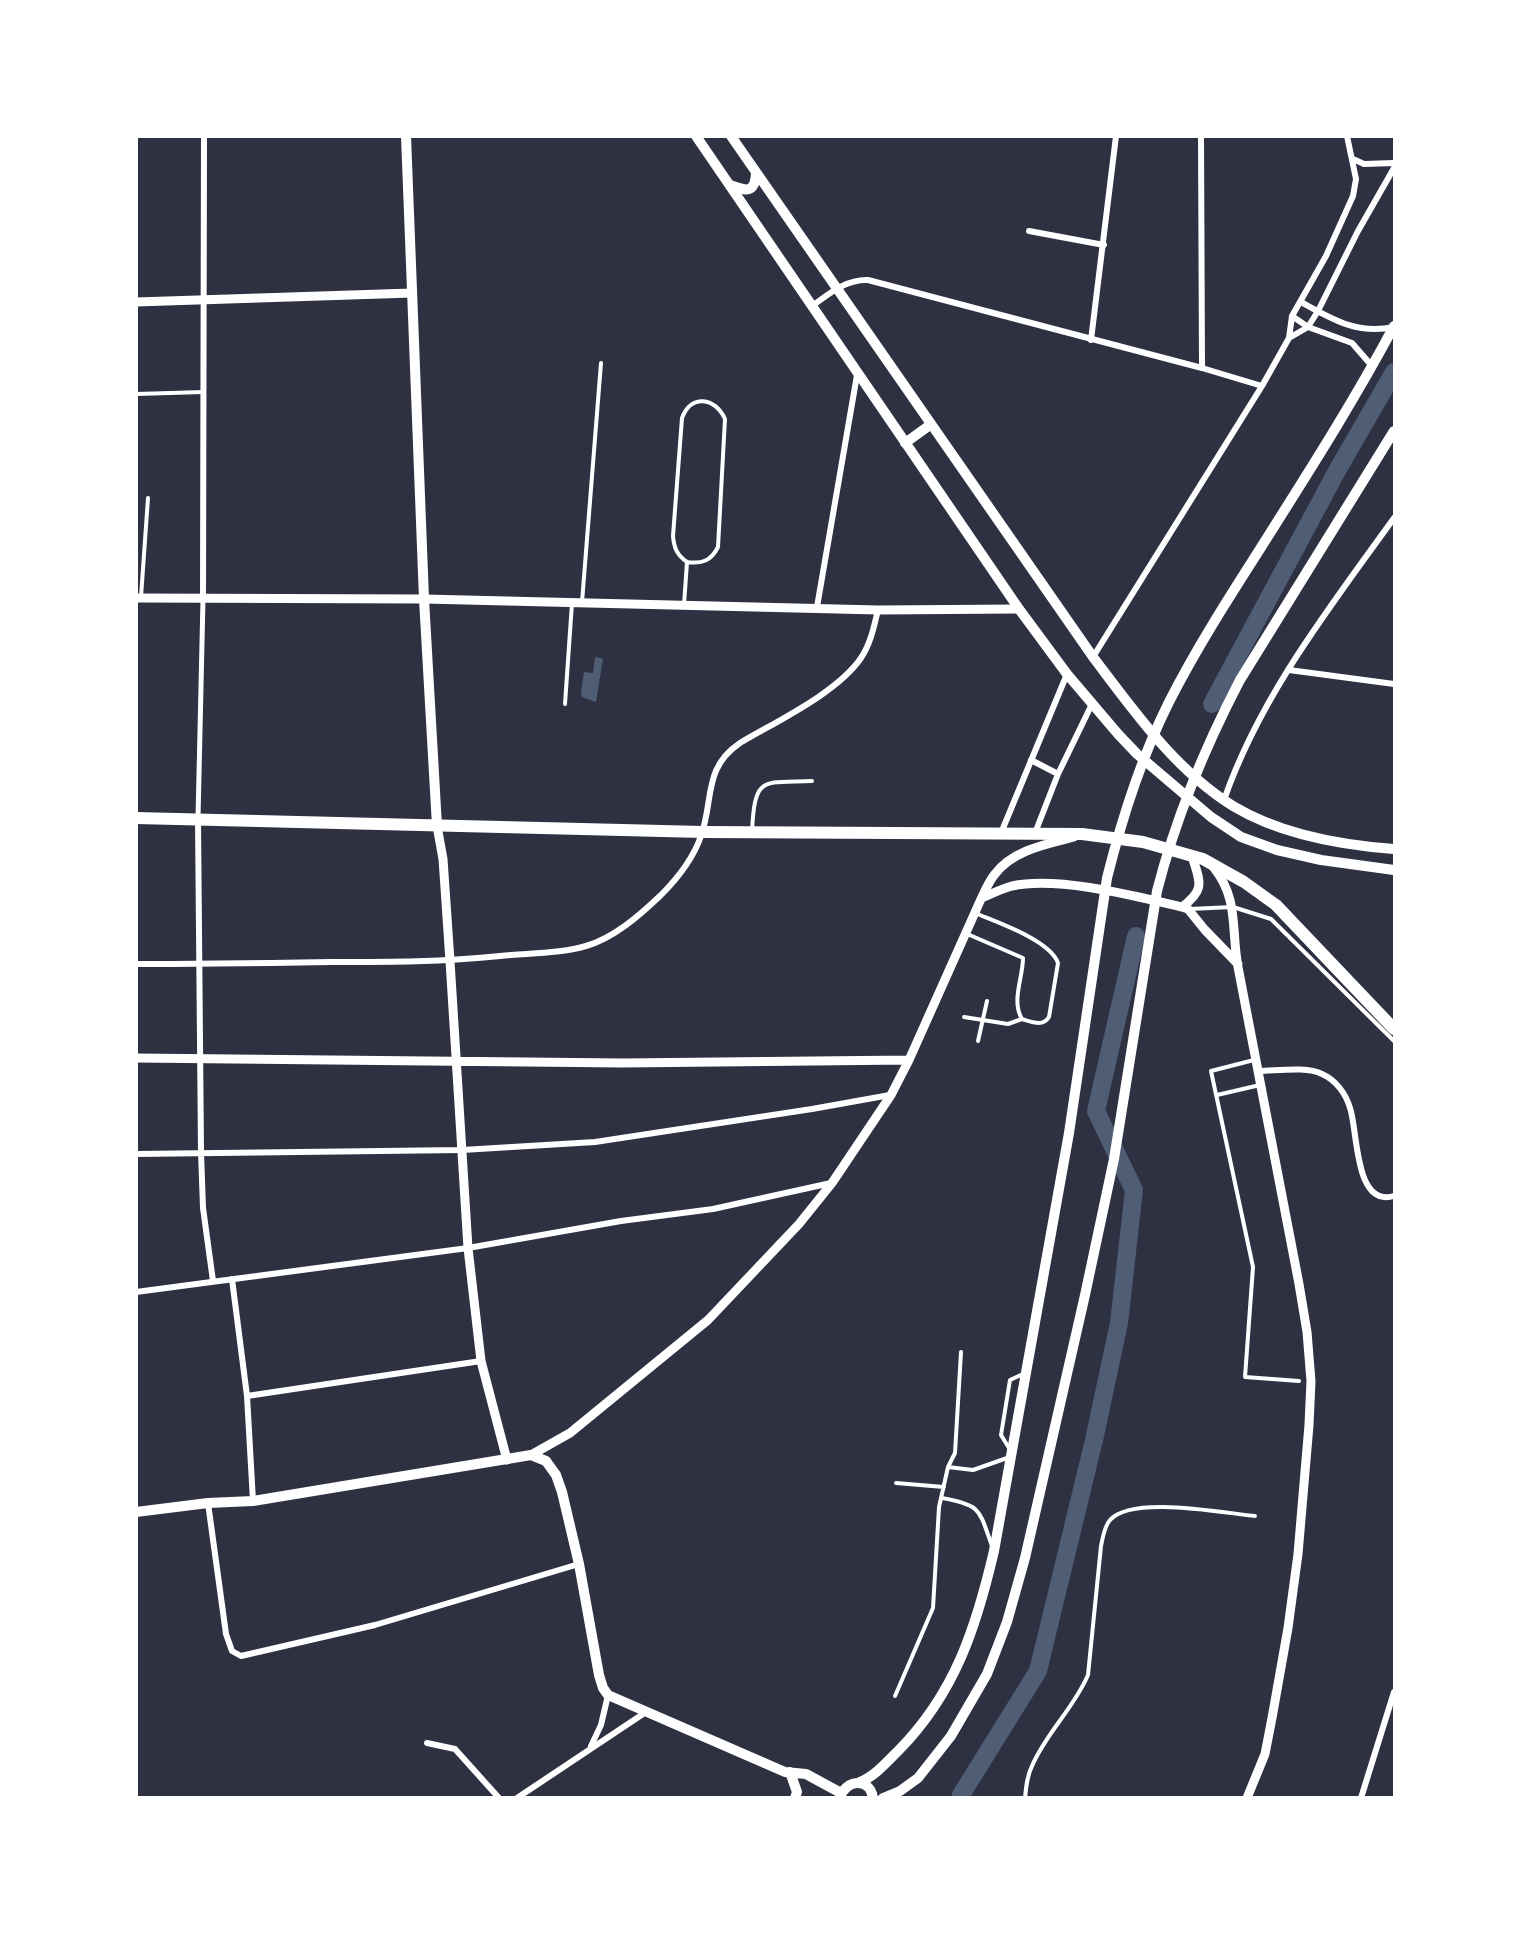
<!DOCTYPE html>
<style>
body{margin:0}
#map{position:relative;width:1531px;height:1934px;overflow:hidden;background:#2d3142;font-family:Spectral,serif}
canvas{display:block}
.frame{position:absolute;inset:0;border:138px solid #fff;pointer-events:none}
</style>
<div id="map">
<canvas width="1531" height="1934"></canvas>
<div class="frame"></div>
</div>
<script>
const ctx = document.querySelector('canvas').getContext('2d');
ctx.lineJoin = 'round';
function fill(path, color) {
  ctx.fillStyle = color;
  ctx.fill(path, 'evenodd');
}
function trace(path, color, width, dash) {
  ctx.strokeStyle = color;
  ctx.lineWidth = width;
  ctx.lineCap = dash ? 'butt' : 'round';
  ctx.setLineDash(dash || []);
  ctx.stroke(path);
}
const water = new Path2D(`
 M595 657 603 659 596 702 582 697 581 692 584 672 593 673Z`);
const canal = new Path2D(`
 M1212 704 1338 469 1394 372
 M961 1795 1038 1671 1094 1440 1119 1323 1134 1190 1096 1111 1136 936`);
const service = new Path2D(`
 M136 394 204 392
 M141 597 148 498
 M582 602 601 363
 M684 605 687 562C677 555 674 548 673 536L682 418C691 394 715 397 725 419L718 547C711 561 702 564 687 562
 M565 704 572 603
 M752 831C755 775 762 783 812 781
 M1189 909 1233 907 1271 919 1394 1041
 M965 933 1023 958C1023 978 1011 1001 1022 1019 1032 1022 1043 1027 1049 1017L1058 963C1050 940 996 922 975 913
 M964 1017 1008 1024 1022 1019
 M978 1041 987 1001
 M1254 1060 1211 1071 1253 1267 1245 1377 1299 1381
 M1217 1095 1260 1085
 M1009 1448 1001 1435 1010 1380 1023 1374
 M948 1467 973 1470 1007 1458
 M896 1483 944 1487
 M942 1498C982 1505 979 1510 992 1546
 M895 1696 933 1608 939 1507 948 1467 955 1453 961 1352
 M1025 1798C1026 1787 1027 1776 1032 1766 1046 1733 1074 1708 1088 1675L1101 1546C1103 1537 1104 1527 1110 1520 1132 1495 1223 1513 1255 1516`);
const pedestrian = new Path2D(`
 M198 818 203 599`);
const minor = new Path2D(`
 M1201 136 1202 368
 M1353 159 1364 164 1394 163
 M1029 231 1104 245
 M1301 302C1332 319 1357 335 1394 327
 M812 306C829 294 846 279 868 280L1202 368 1262 386
 M1292 316 1308 327 1352 343 1372 366
 M1289 338 1308 327 1318 311 1358 231 1394 168
 M1091 340 1116 136
 M203 599 204 136
 M817 607 857 375
 M1093 657 1262 386 1289 338 1292 316 1326 256 1353 196 1356 179 1347 136
 M1289 670 1394 684
 M1031 760 1058 774
 M1224 800C1260 696 1330 607 1394 518
 M198 820 201 1152 203 1208 213 1281
 M1001 833 1067 674
 M1035 833 1058 774 1092 704
 M136 964C202 964 267 963 332 962 389 962 444 962 500 956 528 953 559 954 586 946 614 938 640 915 661 895 678 878 693 859 701 836 714 799 703 768 740 743 777 721 837 693 861 658 871 643 874 626 878 610
 M1258 1071C1276 1071 1307 1066 1322 1074 1336 1080 1346 1094 1350 1108 1358 1130 1354 1208 1394 1196
 M136 1154 462 1150 595 1142 812 1109 890 1095
 M232 1279 247 1396 253 1501
 M136 1292 468 1248 621 1221 713 1209 831 1183
 M247 1396 481 1361
 M208 1503 226 1634 232 1651 241 1656 375 1625 579 1564
 M427 1743 455 1749 499 1798
 M591 1746 601 1725 608 1695
 M517 1798 646 1712
 M1361 1798 1394 1692`);
const tertiary = new Path2D(`
 M136 302 412 293
 M136 598 424 599 878 610 1019 609
 M437 826 443 859 450 961 468 1248 481 1361 507 1460
 M1214 868C1239 899 1231 930 1238 967 1258 1073 1278 1179 1299 1284L1307 1332 1311 1381 1309 1425 1298 1554 1288 1628 1272 1718 1265 1754 1247 1798
 M982 898C991 894 1001 889 1012 886 1058 876 1135 896 1182 907L1188 909 1205 930 1238 964
 M1182 907C1206 889 1200 882 1192 856
 M136 1058 623 1063 909 1060
 M531 1455 570 1433 708 1320 799 1224 832 1183 891 1095 909 1060 981 899C985 891 989 881 995 874 1013 850 1047 844 1074 837`);
const secondary = new Path2D(`
 M406 136 424 599 437 826
 M696 136 1019 609 1067 674 1118 734 1137 754 1211 817 1241 837 1277 850 1321 860 1394 870
 M731 136 1093 657C1134 711 1175 770 1233 806 1281 835 1340 845 1394 849
 M730 185C746 191 755 194 756 173
 M905 443 930 425
 M136 1512 208 1503 253 1501 531 1455 546 1461 556 1475 562 1492 579 1564 599 1675 603 1688 608 1695 785 1772 806 1774 841 1793
 M790 1772 797 1792 795 1798
 M860 1782C875 1776 887 1762 899 1750 955 1693 976 1628 994 1551L1069 1133 1107 878C1122 818 1141 758 1169 702 1196 649 1228 599 1260 549 1306 476 1353 403 1394 326
 M840 1798C845 1779 870 1777 873 1798
 M883 1798 900 1791 918 1778 951 1736 987 1674 1007 1622 1025 1558 1085 1295 1114 1159 1157 891C1176 817 1205 747 1240 680L1394 431`);
const primary = new Path2D(`
 M136 818 703 832 1082 834 1143 842 1203 859 1244 882 1276 905 1394 1029`);
fill(water, '#4f5d75');
trace(canal, '#4f5d75', 18);
trace(service, '#fff', 4);
trace(pedestrian, '#fff', 5);
trace(minor, '#fff', 6);
trace(tertiary, '#fff', 9);
trace(secondary, '#fff', 10);
trace(primary, '#fff', 12);
</script>
